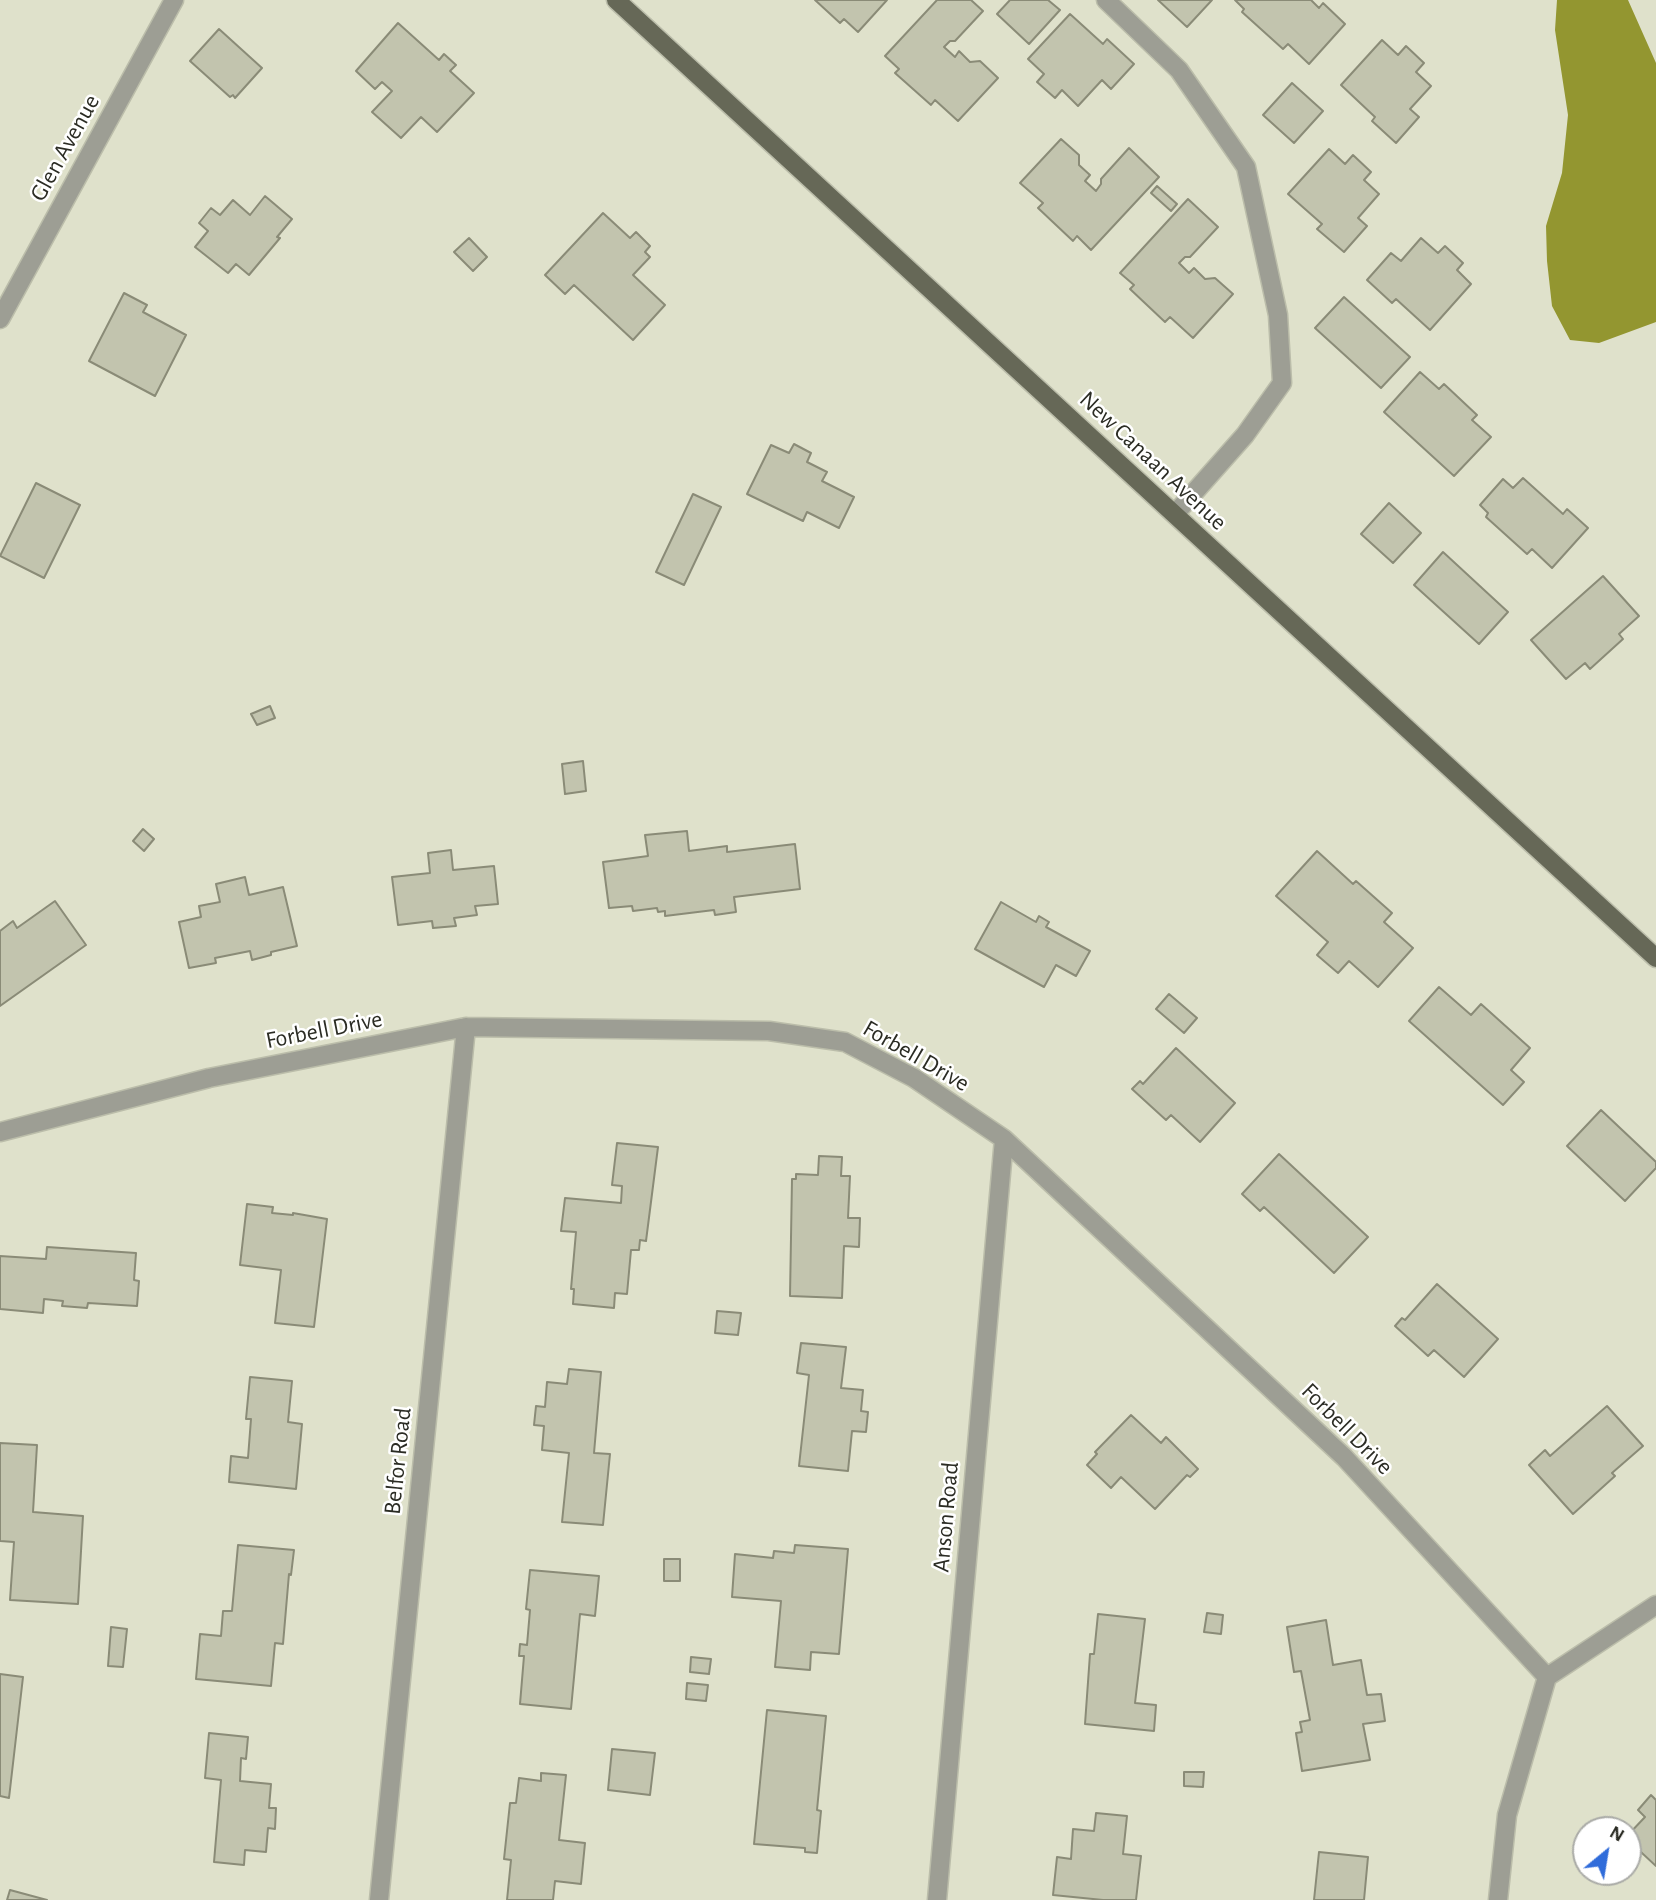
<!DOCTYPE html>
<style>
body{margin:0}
#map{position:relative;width:1656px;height:1900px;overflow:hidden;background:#dfe1cb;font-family:"Alegreya Sans",sans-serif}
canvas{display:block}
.north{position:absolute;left:1572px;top:1816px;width:70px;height:70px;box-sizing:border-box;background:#fff;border:2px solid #aaaba7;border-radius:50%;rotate:30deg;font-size:19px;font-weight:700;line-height:28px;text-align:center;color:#2b2c24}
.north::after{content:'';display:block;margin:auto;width:24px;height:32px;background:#306cda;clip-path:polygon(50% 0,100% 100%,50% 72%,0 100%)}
</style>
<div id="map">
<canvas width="1656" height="1900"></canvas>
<div class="north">N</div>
</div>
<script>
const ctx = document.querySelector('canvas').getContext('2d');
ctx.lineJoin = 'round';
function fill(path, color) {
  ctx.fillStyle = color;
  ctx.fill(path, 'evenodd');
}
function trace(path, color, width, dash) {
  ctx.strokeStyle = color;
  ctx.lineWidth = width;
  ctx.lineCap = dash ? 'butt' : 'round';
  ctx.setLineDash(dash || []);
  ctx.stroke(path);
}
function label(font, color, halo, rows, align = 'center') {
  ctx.font = font + ' "Alegreya Sans",sans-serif';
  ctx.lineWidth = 5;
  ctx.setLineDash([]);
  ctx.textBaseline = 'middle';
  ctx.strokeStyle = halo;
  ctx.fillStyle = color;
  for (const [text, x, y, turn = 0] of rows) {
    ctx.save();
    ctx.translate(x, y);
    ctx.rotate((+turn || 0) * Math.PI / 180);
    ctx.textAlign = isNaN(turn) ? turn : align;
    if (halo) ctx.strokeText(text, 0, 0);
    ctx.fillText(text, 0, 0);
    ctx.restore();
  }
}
const water = new Path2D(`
 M1557 0H1628L1656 63V322L1599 343 1570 340 1552 306 1547 261 1546 226 1562 173 1568 115 1555 30Z`);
const building = new Path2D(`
 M815 0H887L858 32 844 19 840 23Z
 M937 0H971L983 11 955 41H950L944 47 955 57 959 51 970 62 980 61 998 78 958 121 935 100 931 105 895 73 899 69 885 56Z
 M1010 0H1048L1060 10 1029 44 997 14Z
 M1158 0H1212L1187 27Z
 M1235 0H1311L1319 8 1323 3 1345 24 1309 64 1288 44 1283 49 1242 12 1244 9Z
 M1070 14 1103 44 1107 39 1134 64 1111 89 1102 80 1078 106 1062 90 1055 98 1037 82 1044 74 1028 59Z
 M398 23 439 60 444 54 456 65 450 71 474 93 437 132 421 117 401 138 372 112 392 91 382 82 375 89 356 71Z
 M219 29 262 68 235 98 233 95 230 97 190 61Z
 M1382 40 1398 55 1406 46 1424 63 1416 72 1431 86 1410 109 1419 117 1396 143 1372 121 1375 117 1341 85Z
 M1292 83 1323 111 1294 143 1263 115Z
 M1061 139 1079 155V165L1090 175 1085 181 1096 191 1101 184V179L1129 148 1159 177 1091 250 1077 236 1073 241 1038 208 1043 203 1020 183Z
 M1329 149 1345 164 1353 155 1371 172 1364 180 1379 194 1358 218 1367 226 1344 252 1317 229 1322 224 1288 194Z
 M1157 186 1177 204 1171 211 1151 193Z
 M265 196 292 219 277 237 280 238 249 275 236 264 228 273 195 247 208 231 199 223 211 208 220 215 233 200 250 215Z
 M1188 199 1218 227 1190 257H1185L1179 263 1189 273 1194 268 1205 279 1215 278 1233 294 1193 338 1170 317 1165 322 1130 289 1134 285 1120 273Z
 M603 213 630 238 636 232 650 246 645 252 650 257 633 275 665 305 633 340 574 285 565 294 545 275Z
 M469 238 487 257 473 271 454 252Z
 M1421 238 1438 253 1445 246 1463 263 1457 270 1471 284 1430 330 1396 299 1392 303 1367 280 1391 253 1401 261Z
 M124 293 147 305 143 312 186 335 155 396 89 361Z
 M1344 297 1410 357 1381 388 1315 328Z
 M1420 372 1439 389 1444 384 1477 415 1472 420 1491 437 1454 476 1384 412Z
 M794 444 811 453 807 462 827 472 822 481 854 497 839 528 807 512 803 521 747 494 771 445 789 453Z
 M1523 478 1563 514 1567 509 1588 528 1552 568 1532 549 1527 554 1486 517 1488 513 1480 505 1503 479 1513 488Z
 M36 483 80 505 44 578 0 556Z
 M693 494 721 507 684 585 656 572Z
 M1389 503 1421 533 1393 563 1361 534Z
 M1443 552 1508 612 1479 644 1414 585Z
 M1603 576 1639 616 1619 634 1623 639 1590 669 1585 663 1566 679 1531 640Z
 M270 706 275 718 257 725 251 714Z
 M583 761 586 791 565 794 562 764Z
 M143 829 154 839 144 851 133 841Z
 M687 831 689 851 727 846V852L795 844 800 889 734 897 736 912 715 915 714 910 665 916V911L658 912 657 908 633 911 632 906 609 908 603 862 648 856 645 835Z
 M451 850 453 870 494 866 498 904 475 906 477 915 454 918 456 926 433 928 432 921 398 925 392 877 430 873 428 853Z
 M1317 851 1353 884 1356 881 1392 913 1384 922 1413 948 1378 987 1349 961 1338 973 1317 955 1328 942 1276 896Z
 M245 877 249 895 283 887 297 946 271 952V955L252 960 250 951 215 958 216 963 189 968 179 922 201 917 199 906 220 902 216 884Z
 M55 901 86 945 0 1006V931L13 921 17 928Z
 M1001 902 1036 922 1039 916 1049 922 1046 927 1090 951 1076 976 1056 965 1044 987 975 949Z
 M1439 987 1471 1015 1481 1004 1530 1048 1511 1070 1524 1082 1503 1105 1409 1021Z
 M1169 994 1197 1018 1184 1033 1156 1009Z
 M1176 1048 1235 1103 1200 1142 1171 1115 1166 1120 1132 1089 1140 1081 1143 1084Z
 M1601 1110 1656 1162V1168L1625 1201 1567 1146Z
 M617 1143 658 1147 646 1241 640 1240 639 1250H631L627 1294 615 1293 614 1308 573 1304 574 1289H571L576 1232 561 1231 565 1198 621 1203 622 1186 612 1185Z
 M1279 1154 1368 1237 1334 1273 1264 1207 1260 1211 1242 1194Z
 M819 1156 842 1157 841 1176H850L848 1218H860L859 1247 844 1246 842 1298 790 1296 792 1179H796V1174L818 1175Z
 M247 1204 273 1207 272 1213 293 1215V1213L327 1219 314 1327 275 1323 281 1270 240 1265Z
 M47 1247 136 1253 134 1280 139 1281 137 1306 88 1303 87 1308 62 1306 63 1301 44 1299 43 1313 0 1309V1256L46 1259Z
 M1437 1284 1498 1339 1464 1377 1434 1350 1428 1356 1395 1326 1402 1318 1405 1320Z
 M717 1311 741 1313 738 1335 715 1333Z
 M801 1343 846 1347 841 1388 863 1390 861 1411 868 1412 866 1432 852 1431 848 1471 799 1466 809 1375 797 1373Z
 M569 1369 601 1372 594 1453 610 1454 603 1525 562 1522 569 1453 542 1450 544 1426 534 1425 536 1406 545 1407 547 1382 567 1384Z
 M250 1377 292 1381 288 1422 302 1424 296 1489 229 1482 231 1456 248 1458 251 1419H246Z
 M1607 1406 1643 1446 1612 1473 1615 1476 1573 1514 1529 1465 1545 1450 1550 1456Z
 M1131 1415 1161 1443 1166 1437 1198 1469 1190 1477 1187 1475 1155 1509 1121 1477 1111 1488 1087 1465 1097 1454 1095 1452Z
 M0 1443 37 1445 33 1512 83 1516 78 1604 10 1600 14 1542 0 1541Z
 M238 1545 294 1550 291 1575 289 1574 283 1644 275 1643 271 1686 196 1679 200 1634 221 1636 223 1611H232Z
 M795 1545 848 1549 839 1654 811 1652 810 1670 775 1667 781 1601 732 1597 735 1554 773 1558 774 1551 794 1553Z
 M664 1559H680V1581H664Z
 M530 1570 599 1576 595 1616 580 1614 571 1709 520 1704 524 1656H519L520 1644 527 1645 530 1610 526 1609Z
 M1207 1613 1223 1615 1221 1634 1204 1632Z
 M1098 1614 1145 1619 1135 1703 1156 1705 1154 1731 1085 1724 1090 1654H1094Z
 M1326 1620 1333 1665 1361 1660 1367 1695 1381 1694 1385 1721 1363 1724 1370 1760 1302 1771 1296 1733 1302 1732 1300 1722 1310 1720 1301 1671 1294 1672 1287 1627Z
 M111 1627 127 1629 123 1667 108 1666Z
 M691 1657 711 1659 709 1674 690 1672Z
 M0 1674 23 1677 9 1798 0 1796Z
 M687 1683 708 1685 706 1701 686 1699Z
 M767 1710 826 1716 817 1810 821 1811 817 1853 805 1852V1848L754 1844Z
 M209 1733 248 1737 246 1759 241 1758 240 1781 271 1784 269 1808H276L275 1829 268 1828 266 1852 245 1850 244 1865 214 1862 221 1780 205 1778Z
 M612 1749 655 1753 650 1795 608 1790Z
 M1184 1772H1204L1203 1787 1184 1786Z
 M541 1773 566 1775 559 1840 585 1843 581 1884 555 1881 553 1900H507L511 1860 504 1859 510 1803H516L519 1778 541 1781Z
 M1651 1795 1656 1800V1866L1628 1840V1835L1645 1817 1638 1810Z
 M1096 1813 1127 1816 1123 1854 1141 1856 1136 1900H1103L1053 1895 1057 1857 1071 1859 1073 1829 1094 1831Z
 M1319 1852 1368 1857 1364 1900H1314Z
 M10 1890 47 1900H7Z`);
const service = new Path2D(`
 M1106 0 1179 70 1246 167 1278 315 1282 383 1245 435 1175 514`);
const minor = new Path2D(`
 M0 319 174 0
 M0 1132 209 1078 466 1027 769 1031 845 1042 914 1078 1004 1139 1344 1457 1547 1677 1507 1815 1498 1900
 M1547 1677 1656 1605
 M379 1900 466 1027
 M937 1900 1004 1139`);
const primary = new Path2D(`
 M616 0 1656 958`);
const streetNames = [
 ["Glen Avenue",65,148,-61],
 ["New Canaan Avenue",1153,461,43],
 ["Forbell Drive",324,1030,-11],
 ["Forbell Drive",916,1056,30],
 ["Forbell Drive",1347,1429,45],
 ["Belfor Road",398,1461,-84],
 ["Anson Road",946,1517,-85]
];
fill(water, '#939630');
fill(building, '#c2c4ae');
trace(building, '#8a8b77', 2);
trace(service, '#bbbdaa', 21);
trace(minor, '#bbbdaa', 21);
trace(primary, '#bbbdaa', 21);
trace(service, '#9d9e94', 18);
trace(minor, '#9d9e94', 18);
trace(primary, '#666857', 18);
label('24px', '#2b2c24', '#fff', streetNames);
</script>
